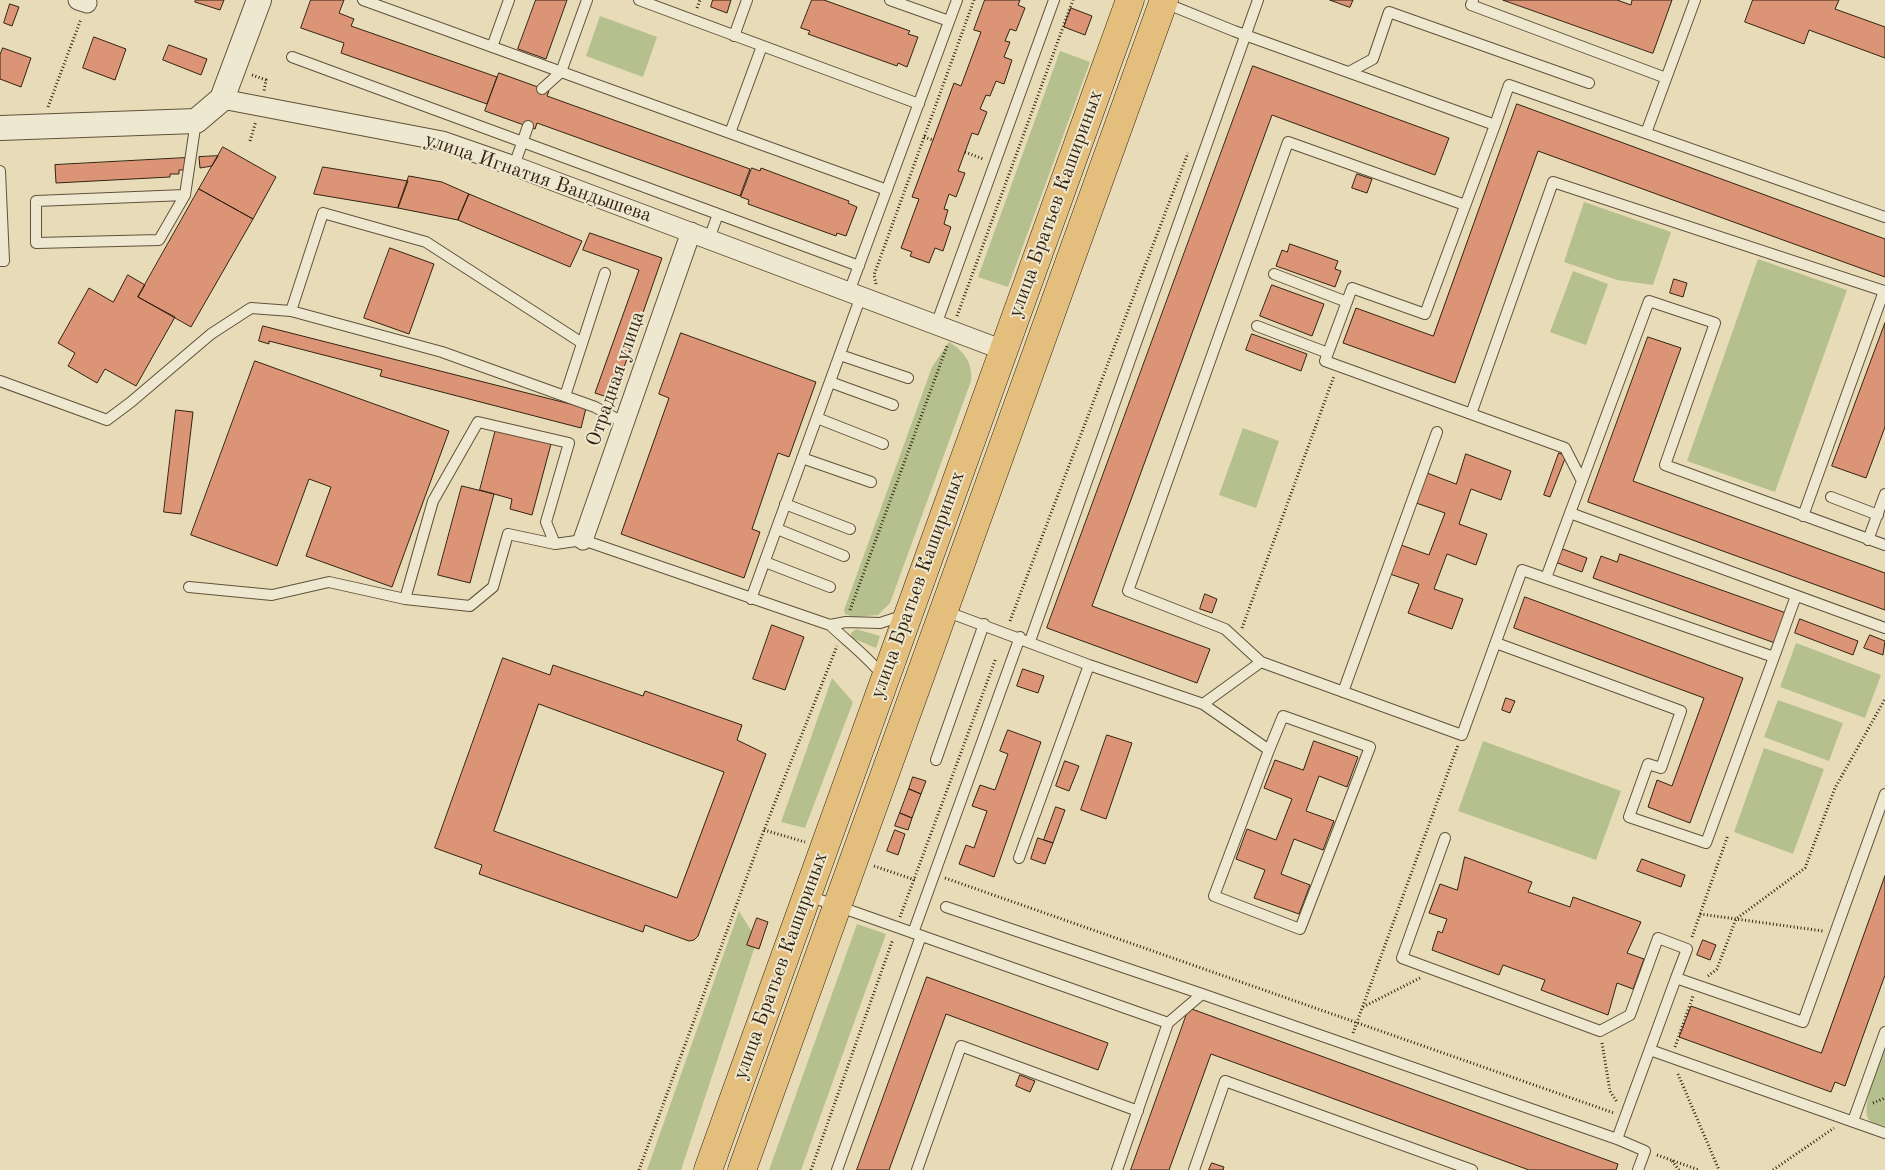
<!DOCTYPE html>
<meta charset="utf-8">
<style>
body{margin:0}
canvas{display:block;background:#e7dcb7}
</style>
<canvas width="1885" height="1170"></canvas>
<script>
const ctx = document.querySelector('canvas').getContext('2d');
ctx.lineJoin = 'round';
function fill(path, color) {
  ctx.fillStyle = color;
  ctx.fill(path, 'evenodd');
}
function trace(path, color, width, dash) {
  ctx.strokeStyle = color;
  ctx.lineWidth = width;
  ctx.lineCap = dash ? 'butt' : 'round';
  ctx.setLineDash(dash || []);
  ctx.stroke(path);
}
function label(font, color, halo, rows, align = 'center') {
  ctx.font = font + ' "Old Standard TT",serif';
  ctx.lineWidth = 4;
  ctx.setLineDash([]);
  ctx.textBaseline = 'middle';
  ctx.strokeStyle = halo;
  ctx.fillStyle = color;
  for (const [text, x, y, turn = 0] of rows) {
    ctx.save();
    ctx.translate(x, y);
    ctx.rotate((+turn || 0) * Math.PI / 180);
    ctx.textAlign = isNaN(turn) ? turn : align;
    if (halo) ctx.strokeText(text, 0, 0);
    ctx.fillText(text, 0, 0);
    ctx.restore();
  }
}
const green = new Path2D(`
 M600 16 657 37 643 77 586 56Z
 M1060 51 1090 62 1008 287 978 277Z
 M1584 202 1671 232 1653 285 1617 280 1564 262Z
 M1758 259 1847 290 1775 492 1687 461Z
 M1573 271 1608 284 1586 345 1550 332Z
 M949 342C964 351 973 363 971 381L890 603 878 615 854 617 845 614 844 610 932 367Z
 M1243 428 1279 441 1256 508 1219 495Z
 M856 629 880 636 876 648 852 638 851 633Z
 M1796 643 1881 675 1865 718 1780 687Z
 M832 678 853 702 805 828 781 822Z
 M1778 700 1843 723 1829 761 1764 737Z
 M1483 741 1621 791 1596 860 1458 811Z
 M1764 748 1824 769 1793 854 1734 832Z
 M739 911 757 940 681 1170H647Z
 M857 924 886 934 801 1170H769Z
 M1885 1050V1126C1881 1125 1874 1124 1870 1121 1858 1111 1880 1064 1885 1050Z`);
const building = new Path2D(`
 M196 0H224L220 10 195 2Z
 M311 0H344L339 13 354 19 351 26 497 77 487 104 341 53 344 43 301 28Z
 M536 0H567L546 59 518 49Z
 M713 0H731L727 13 711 7Z
 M812 0H824L910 31 908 34 918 37 907 67 898 63 897 66 808 34 810 31 801 28Z
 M985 0H1020L1018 5 1025 8 1016 31 1010 29 1005 41 1010 42 1004 57 1012 60 1004 84 996 81 990 96 986 95 980 109 987 112 978 135 972 133 958 171 965 173 956 197 949 194 944 209 948 210 944 224 951 227 943 251 935 248 929 263 910 256 912 252 901 248 919 199 912 197 954 83 961 86 981 32 974 30Z
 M1330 0H1353L1350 7Z
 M1503 0H1617L1631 5 1632 0H1672L1653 53Z
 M1753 0H1839L1835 9 1885 27V58L1809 30 1804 44 1745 22Z
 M10 4 19 7 12 26 4 23Z
 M1071 8 1092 16 1085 35 1064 27Z
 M94 37 126 49 115 80 83 68Z
 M169 45 207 59 201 75 163 60Z
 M3 48 31 58 21 87 0 79V55Z
 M1253 66 1449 138 1435 175 1272 115 1092 606 1210 649 1197 683 1047 628Z
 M499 73 549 91 547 96 750 169 740 196 537 123 535 129 485 111Z
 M1517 104 1885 239V277L1538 151 1455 383 1343 343 1356 308 1433 336Z
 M223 147 276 177 253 219 199 189Z
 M218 156 212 166 200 168 199 157Z
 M185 158 186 170H179V174H170V177L56 183 55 165Z
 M323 167 408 181 398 208 314 194Z
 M752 168 760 171 761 168 849 201 848 203 857 207 846 236 837 233 836 236 748 204 749 200 741 197Z
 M1357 174 1372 179 1367 193 1352 188Z
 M409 176 442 182 469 194 458 220 398 208Z
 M199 189 253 219 191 327 138 297Z
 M469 194 582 241 570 267 458 220Z
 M590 233 662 258 613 399 595 393 639 270 583 250Z
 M1290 244 1338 261 1335 269 1341 271 1335 287 1276 266 1282 250 1287 252Z
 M390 248 434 264 409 334 364 318Z
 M128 275 145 285 138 297 175 317 136 386 105 369 97 383 68 366 75 353 58 343 89 288 113 302Z
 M1674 279 1687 283 1683 297 1670 293Z
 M1272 285 1324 304 1312 336 1260 316Z
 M1885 323V427L1866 478 1832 466Z
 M263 326 586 408 581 428 380 376 382 370 269 341V344L259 341Z
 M681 333 816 382 789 457 778 453 752 529 760 532 744 578 621 534 669 398 659 394Z
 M1252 334 1307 354 1301 371 1246 350Z
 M1648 337 1681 348 1633 481 1885 573V610L1588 502Z
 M255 361 449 431 392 587 306 556 331 487 309 479 277 566 191 535Z
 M176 410 193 412 181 514 164 512Z
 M496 429 551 444 532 515 510 509 512 499 480 490Z
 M1559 453 1566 456 1550 497 1544 495Z
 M1466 454 1511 471 1501 500 1471 489 1459 524 1487 534 1476 565 1447 554 1434 589 1463 599 1452 629 1408 613 1419 584 1390 574 1401 545 1429 555 1445 513 1416 503 1427 473 1456 484Z
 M462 486 494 494 470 583 438 575Z
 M1560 548 1587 558 1582 572 1555 562Z
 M1620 554 1786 613 1775 643 1593 578 1601 556 1617 562Z
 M1205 594 1217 599 1212 613 1200 609Z
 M1525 597 1743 678 1690 823 1648 807 1657 780 1672 786 1704 698 1514 628Z
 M1800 619 1858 641 1853 655 1795 633Z
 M772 625 804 637 785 690 753 679Z
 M1870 635 1885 641 1883 655 1864 648Z
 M503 658 550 675 553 665 643 696 645 691 742 725 737 740 766 754 698 936 694 940 689 941 645 925 643 932 479 874 482 865 435 848ZM539 704 724 772 677 898 494 831Z
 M1023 669 1044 676 1038 693 1017 686Z
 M1506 698 1515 701 1510 713 1502 710Z
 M1008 730 1041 742 994 877 959 864 966 845 974 848 987 811 972 806 980 785 995 790 1008 754 1000 751Z
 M1107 735 1132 743 1106 819 1081 810Z
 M1314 741 1358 757 1347 787 1319 776 1306 811 1334 821 1323 850 1294 839 1281 874 1310 885 1299 914 1254 898 1265 870 1236 859 1247 829 1276 840 1292 799 1264 788 1275 760 1303 770Z
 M1065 761 1079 766 1069 791 1056 786Z
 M913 777 926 781 921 794 909 789Z
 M909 789 921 794 912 818 900 813Z
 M1056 807 1065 810 1053 843 1044 840Z
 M900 813 912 818 908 830 895 826Z
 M895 830 905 834 898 855 887 851Z
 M1038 838 1053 843 1045 864 1031 859Z
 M1465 857 1532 882 1528 892 1570 907 1573 897 1641 922 1627 953 1644 959 1633 989 1617 983 1608 1015 1541 990 1545 980 1503 965 1499 975 1432 950 1438 931 1442 933 1447 919 1429 913 1440 884 1457 890Z
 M1642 859 1685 875 1681 887 1637 871Z
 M1885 876V975L1845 1086 1835 1082 1831 1092 1679 1037 1691 1006 1821 1053Z
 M757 918 768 922 759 949 747 945Z
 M1703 940 1716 945 1710 960 1697 955Z
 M927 977 1108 1043 1098 1070 946 1014 889 1170H857Z
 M1189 1008 1618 1164 1616 1170H1529L1211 1054 1169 1170H1131Z
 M1020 1075 1035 1081 1030 1092 1016 1086Z
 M1212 1163 1224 1167 1223 1170H1209Z`);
const path = new Path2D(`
 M697 8 700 0
 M252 75 266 80 264 91
 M48 107 81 19
 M924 137 933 140
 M250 141 256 121
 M965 152 983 159
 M876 284 874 275 974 0
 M957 316 1073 0
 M850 610 947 346
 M1010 621 1188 153
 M1242 628 1334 376
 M764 830 805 842
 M874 866 915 880
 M945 878 1614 1113
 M1700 914 1823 931
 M900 917 996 658
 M1692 937 1728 835
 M1708 976 1717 969 1736 919 1805 868 1835 788 1885 699
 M1363 1007 1420 978
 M1353 1033 1458 745
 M1602 1043 1610 1091 1617 1102
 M1675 1047 1693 996
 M1678 1074 1719 1170
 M1873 1103 1885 1098
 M1657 1155 1699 1170
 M1672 1161 1679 1170
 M639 1170 764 830 837 646
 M811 1170 893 939
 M1773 1170 1834 1128`);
const service = new Path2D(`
 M363 0 887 190
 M639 0 919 104
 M890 0 949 21
 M1473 0 1471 5 1666 78
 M1165 3 1234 31 1495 125 1509 85 1885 217
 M734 36 747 0
 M492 47 509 0
 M292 57 859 266
 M1349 72 1373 59 1389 12 1589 83
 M542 89 561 72 587 0
 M1495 125 1425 314 1352 288 1325 361 1565 448 1582 481 1570 513 1885 628
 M730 133 762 46
 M1646 133 1695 0
 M514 166 528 126
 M0 171 4 261H0
 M185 195 159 240 36 243V201L185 195 196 121
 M709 239 718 214
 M1274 274 1347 302
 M849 292 957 0
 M291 311 323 213 426 242 582 343
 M936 325 1054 0
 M1257 326 1328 353
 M840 355 908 378
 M0 381 107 420 131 402 211 334 251 308 291 311 442 352 595 407 624 423
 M830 382 893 405
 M565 396 605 273
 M1471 414 1553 182 1884 291 1803 516
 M817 418 883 444
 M802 458 871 482
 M1582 481 1649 301 1715 323 1665 465 1885 545
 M1831 497 1878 515
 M785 504 850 529
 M777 529 844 556
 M1868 540 1885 494
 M765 562 830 587
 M1546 578 1570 513
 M189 587 272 595 329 582 405 599 470 606 493 587 508 534 555 544
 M405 599 433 501 478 422 569 443 546 522 555 544 583 540 830 625C848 642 868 657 884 677
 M751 599 861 296
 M945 611 1089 665 1203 704 1261 662 1462 735 1522 570 1774 657 1796 596
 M830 625 846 622 880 623 905 615
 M1030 641 1258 0
 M1496 643 1681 711 1661 768 1648 764 1629 817 1706 843 1774 657
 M1261 662 1225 629 1128 591 1288 142 1465 205
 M1343 692 1437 432
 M1203 704 1269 750 1283 716 1370 747 1300 929 1214 896 1269 750
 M936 760 984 624
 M1445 838 1402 958 1600 1031 1630 1015 1658 938 1687 949 1676 978
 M1019 858 1089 665
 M809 896 1168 1023 1202 994 1617 1139 1676 978 1803 1022 1885 794
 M946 907 1202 994
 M913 933 1020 637
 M1650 1050 1885 1133
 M1853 1121 1885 1032
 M1617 1139 1645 1151 1638 1170
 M837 1170 921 936
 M917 1170 961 1046 1138 1111
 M1117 1170 1168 1023
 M1194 1170 1225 1081 1472 1170`);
const minor = new Path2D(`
 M78 0 87 3
 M222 99 442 141 514 166 1003 350
 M583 540 691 232`);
const tertiary = new Path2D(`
 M0 128 196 121 222 99 259 0`);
const primary = new Path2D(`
 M708 1170 1130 0
 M742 1170 1164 0`);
const streetNames = [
 ["улица Игнатия Вандышева",538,178,19],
 ["улица Братьев Кашириных",1056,204,-70],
 ["Отрадная улица",616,379,-71],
 ["улица Братьев Кашириных",918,585,-70],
 ["улица Братьев Кашириных",781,966,-70]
];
fill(green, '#b6c08e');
fill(building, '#db9576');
trace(building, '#342311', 1);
trace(service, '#61513a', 12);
trace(minor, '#61513a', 21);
trace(tertiary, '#61513a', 26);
trace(primary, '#342311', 29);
trace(path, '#342311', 3, [1, 2.5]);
trace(service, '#efe8d0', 10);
trace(minor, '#efe8d0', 19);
trace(tertiary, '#efe8d0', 24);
trace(primary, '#e4be7c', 28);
label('20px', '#342311', '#efe8d0', streetNames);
</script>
